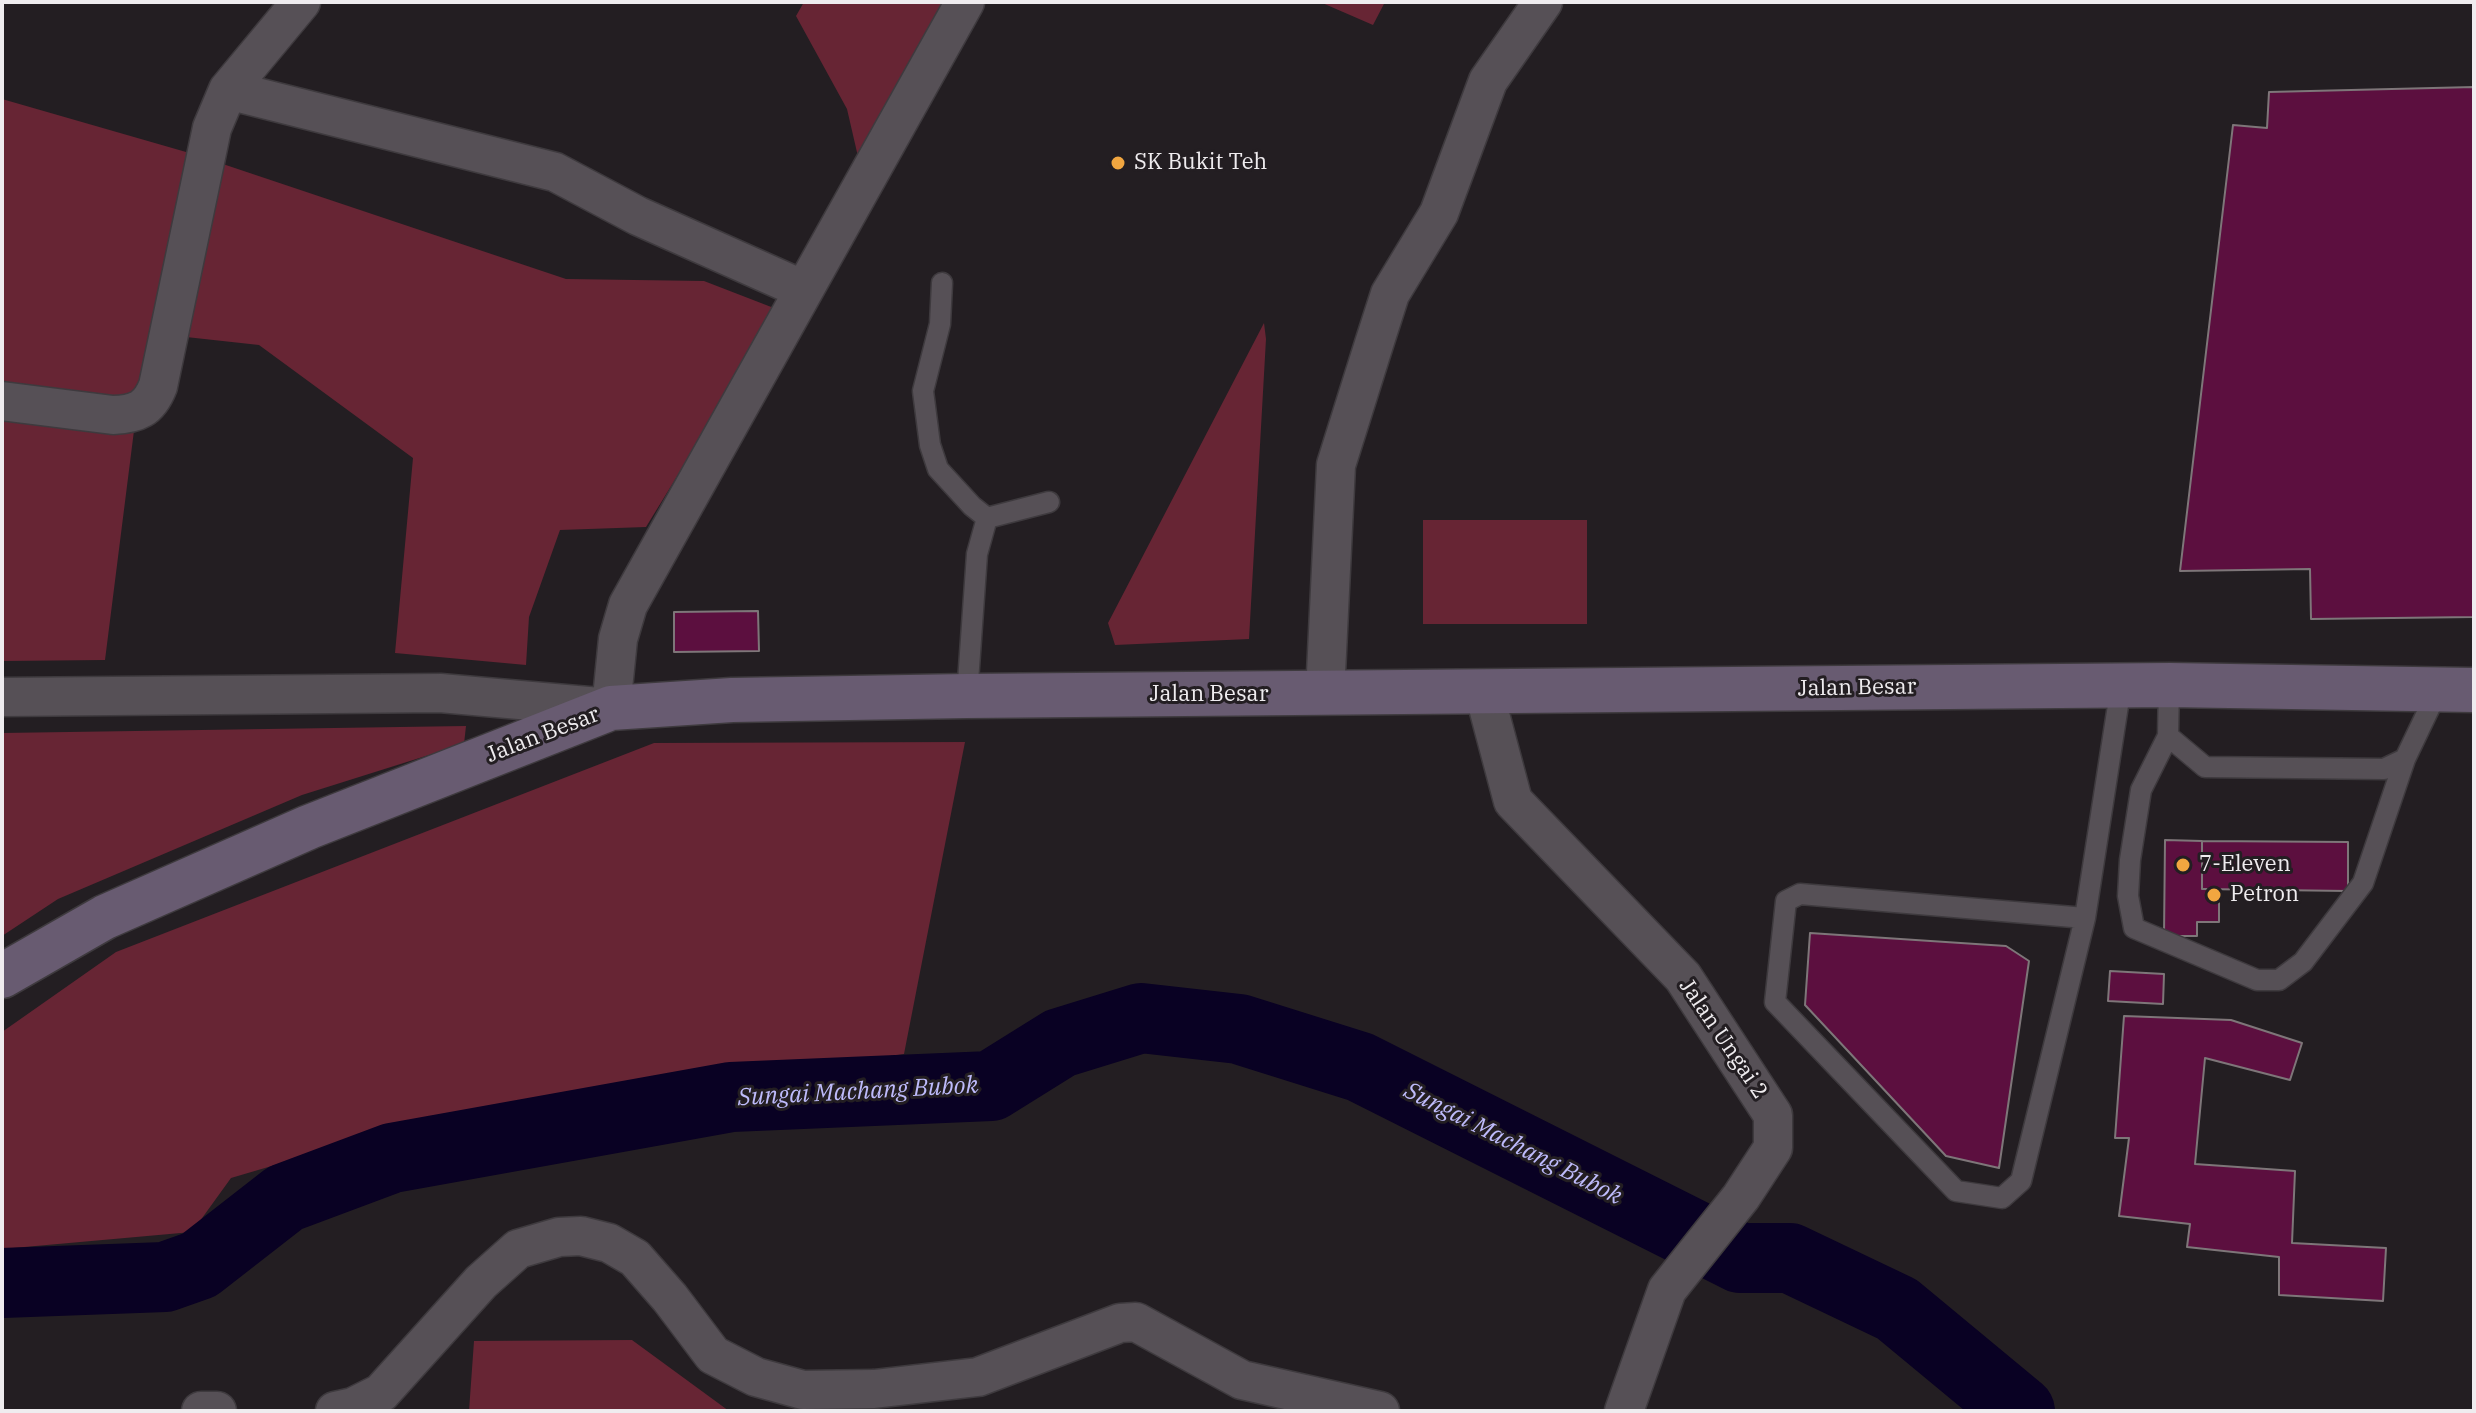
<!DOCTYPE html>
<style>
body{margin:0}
#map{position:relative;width:2476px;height:1413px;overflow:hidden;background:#231e22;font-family:"IBM Plex Serif",serif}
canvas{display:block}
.frame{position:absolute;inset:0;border:4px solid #efecef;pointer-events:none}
</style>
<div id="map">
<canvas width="2476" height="1413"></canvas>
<div class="frame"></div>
</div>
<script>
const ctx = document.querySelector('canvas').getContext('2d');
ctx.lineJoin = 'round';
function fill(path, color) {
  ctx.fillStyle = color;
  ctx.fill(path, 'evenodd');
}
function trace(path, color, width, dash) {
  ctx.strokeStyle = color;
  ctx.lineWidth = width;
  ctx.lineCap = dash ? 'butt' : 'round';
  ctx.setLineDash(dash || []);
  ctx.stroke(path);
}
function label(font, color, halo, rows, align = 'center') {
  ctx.font = font + ' "IBM Plex Serif",serif';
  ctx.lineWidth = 6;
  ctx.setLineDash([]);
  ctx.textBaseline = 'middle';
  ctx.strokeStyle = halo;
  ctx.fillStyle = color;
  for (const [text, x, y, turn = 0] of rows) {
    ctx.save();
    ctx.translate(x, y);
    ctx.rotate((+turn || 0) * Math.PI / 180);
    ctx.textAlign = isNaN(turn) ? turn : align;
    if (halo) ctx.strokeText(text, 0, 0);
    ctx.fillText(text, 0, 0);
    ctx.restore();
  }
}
const green = new Path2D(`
 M804 2H945L859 161 847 109 796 16Z
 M1320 2H1385L1373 25Z
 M2 99 193 154 566 279 704 281 779 310 646 527 560 530 529 617 526 665 395 653 413 458 259 345 177 336 138 399 105 660 2 661Z
 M1264 323 1266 339 1249 639 1115 645 1108 623Z
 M1423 520H1587V624H1423Z
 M466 726 464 744 302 795 58 899 2 936V733Z
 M965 742 904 1054 397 1129 231 1178 192 1232 2 1249V1032L116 952 654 743Z
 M632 1340 729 1411H469L474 1341Z`);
const river = new Path2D(`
 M2 1283 165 1277 199 1265 285 1198 392 1158 731 1097 991 1086 1060 1043 1141 1018 1239 1029 1360 1067 1740 1258H1790L1897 1309 2020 1411`);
const building = new Path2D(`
 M2474 87V617L2311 619 2310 569 2180 571 2233 125 2267 128 2269 92Z
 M758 611 759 651 674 652V612Z
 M2165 840 2202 841V889H2219V922H2197V936H2164Z
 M2202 841 2348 842V891L2202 889Z
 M1810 933 2006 946 2029 961 1999 1168 1946 1156 1805 1005Z
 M2110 971 2164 974 2163 1004 2108 1001Z
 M2124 1016 2231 1020 2302 1043 2290 1080 2205 1058 2195 1164 2295 1171 2292 1243 2386 1248 2383 1301 2279 1295V1257L2187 1247 2190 1224 2119 1216 2129 1138H2115Z`);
const lane = new Path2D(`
 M942 283 940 324 923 391 930 445 938 469 972 506 987 518
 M2169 685 2168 736 2205 767 2384 769 2405 759 2438 690
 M967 696 977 554 987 518 1049 502
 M2168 736 2141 790 2130 860 2128 896 2134 928 2257 980H2279L2303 962 2363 883 2405 759
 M2085 918 1800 894 1786 901 1775 1002 1956 1191 2002 1198 2021 1181 2085 918 2121 686`);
const street = new Path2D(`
 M228 90 555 172 638 216 804 290
 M2 401 113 415C137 414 149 409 158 386L212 128 228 90 301 2
 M1484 692 1513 801 1683 977 1773 1115V1148L1741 1197 1667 1290 1624 1411
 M1325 694 1336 465 1374 344 1390 294 1439 213 1488 81 1543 2
 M2 697 440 693 611 708 618 639 628 605 965 2
 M201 1411H217
 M335 1411 353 1407 381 1393 481 1282 518 1249 559 1237 581 1236 609 1243 635 1258 670 1298 713 1355 756 1377 803 1390 874 1389 978 1377 1120 1323 1136 1322 1242 1380 1380 1411`);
const secondary = new Path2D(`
 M2 976 105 917 309 827 611 708 732 700 967 696 2169 685 2474 690`);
const markers = [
 [1118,163,8,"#f1a640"],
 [2183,865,8,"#f1a640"],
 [2214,895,8,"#f1a640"]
];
const poiNames = [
 ["SK Bukit Teh",1134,163],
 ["7-Eleven",2199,865],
 ["Petron",2230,895]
];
const streetNames = [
 ["Jalan Besar",1857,688,-1],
 ["Jalan Besar",1209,695],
 ["Jalan Besar",543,735,-21],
 ["Jalan Ungai 2",1723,1039,56]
];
const waterNames = [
 ["Sungai Machang Bubok",858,1092,-3],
 ["Sungai Machang Bubok",1513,1144,27]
];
fill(green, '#672534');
trace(river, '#090123', 70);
fill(building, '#5c0f3f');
trace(building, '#7e7679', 2);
trace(lane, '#3e3a3e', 23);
trace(street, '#3e3a3e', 41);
trace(secondary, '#3e3a3e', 47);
trace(lane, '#565056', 20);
trace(street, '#565056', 38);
trace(secondary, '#685b71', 44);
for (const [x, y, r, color] of markers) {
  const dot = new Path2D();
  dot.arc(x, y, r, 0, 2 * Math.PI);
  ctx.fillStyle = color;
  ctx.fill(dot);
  trace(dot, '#231e22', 3);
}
label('22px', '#efecef', '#231e22', poiNames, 'left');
label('22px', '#efecef', '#231e22', streetNames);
label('italic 24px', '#bebbfb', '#231e22', waterNames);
</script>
